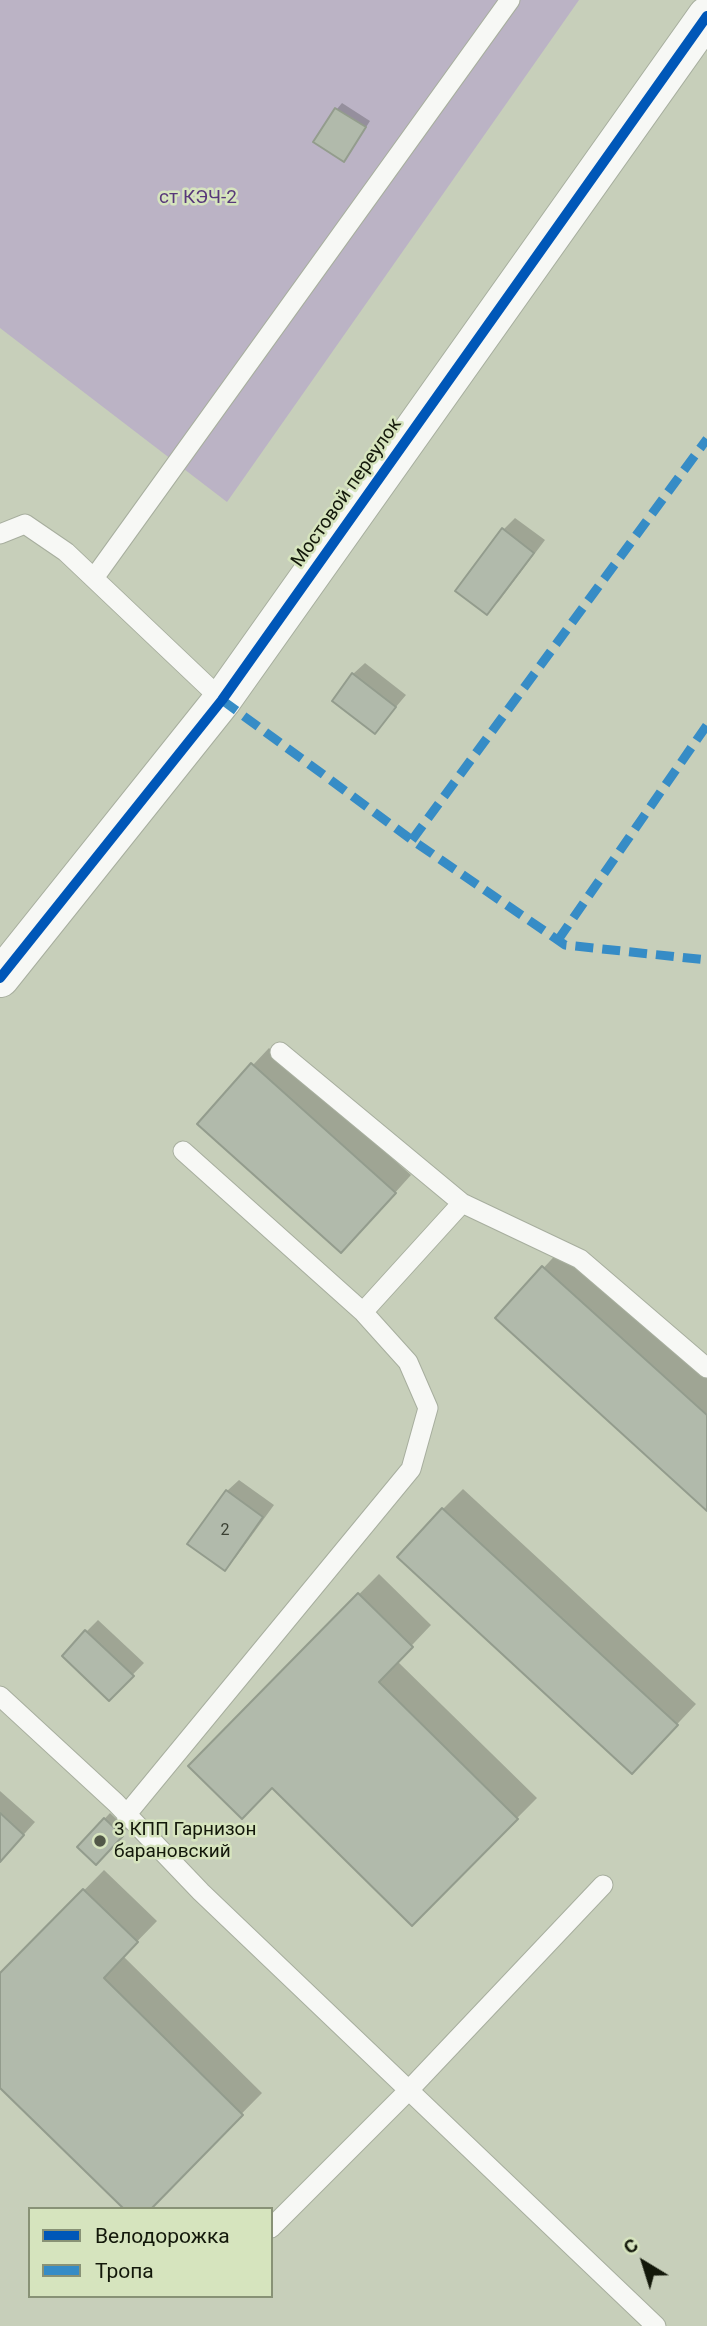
<!DOCTYPE html>
<meta charset="utf-8">
<style>
body{margin:0}
#map{position:relative;width:707px;height:2326px;overflow:hidden;background:#c7cfba;font-family:Roboto,sans-serif}
canvas{display:block}
.legend{position:absolute;left:28px;top:2207px;width:245px;height:91px;box-sizing:border-box;background:#d6e4be;border:2px solid #889276;margin:0;padding:9px 12px;list-style:none;font-size:21px;color:#13180a}
.legend li{display:flex;align-items:center;gap:14px;height:35px}
.legend b{width:35px;border:2px solid #889276}
.north{position:absolute;left:609px;top:2228px;width:70px;height:70px;-webkit-text-stroke:5px #d6e4be;paint-order:stroke;rotate:322deg;font-size:19px;font-weight:700;line-height:28px;text-align:center;color:#13180a}
.north::after{content:'';display:block;margin:auto;width:24px;height:32px;background:#13180a;clip-path:polygon(50% 0,100% 100%,50% 72%,0 100%)}
</style>
<div id="map">
<canvas width="707" height="2326"></canvas>
<ul class="legend">
<li><b style="height:9px;background:#0057b8"></b>Велодорожка</li>
<li><b style="height:9px;background:#368cc6"></b>Тропа</li>
</ul>
<div class="north">С</div>
</div>
<script>
const ctx = document.querySelector('canvas').getContext('2d');
ctx.lineJoin = 'round';
function fill(path, color) {
  ctx.fillStyle = color;
  ctx.fill(path, 'evenodd');
}
function trace(path, color, width, dash) {
  ctx.strokeStyle = color;
  ctx.lineWidth = width;
  ctx.lineCap = dash ? 'butt' : 'round';
  ctx.setLineDash(dash || []);
  ctx.stroke(path);
}
function label(font, color, halo, rows, align = 'center') {
  ctx.font = font + ' Roboto,sans-serif';
  ctx.lineWidth = 5;
  ctx.setLineDash([]);
  ctx.textBaseline = 'middle';
  ctx.strokeStyle = halo;
  ctx.fillStyle = color;
  for (const [text, x, y, turn = 0] of rows) {
    ctx.save();
    ctx.translate(x, y);
    ctx.rotate((+turn || 0) * Math.PI / 180);
    ctx.textAlign = isNaN(turn) ? turn : align;
    if (halo) ctx.strokeText(text, 0, 0);
    ctx.fillText(text, 0, 0);
    ctx.restore();
  }
}
const green = new Path2D(`
 M0 0H579L227 502 0 328Z`);
const shadow = new Path2D(`
 M342 103 370 121 349 154 337 109Z
 M515 518 545 540 499 601 487 612 503 530Z
 M365 663 406 695 375 732 353 674Z
 M269 1048 411 1175 358 1234 253 1065Z
 M563 1247 707 1377V1509L497 1318Z
 M239 1480 274 1505 236 1557 224 1569 227 1491Z
 M463 1489 696 1704 652 1751 443 1509Z
 M379 1574 431 1625 397 1661 537 1798 412 1924 272 1786 190 1766Z
 M98 1620 144 1663 109 1699 86 1632Z
 M0 1791 35 1822 0 1861Z
 M110 1813 127 1829 96 1862 79 1846Z
 M104 1870 157 1921 123 1956 262 2093 148 2209 0 2085V1976Z`);
const building = new Path2D(`
 M335 108 366 127 344 162 313 142Z
 M502 528 534 553 487 615 455 591Z
 M352 673 396 707 375 734 332 701Z
 M251 1063 396 1193 341 1253 197 1124Z
 M542 1266 707 1415V1511L495 1318Z
 M226 1490 263 1517 225 1571 187 1544Z
 M442 1508 678 1725 632 1774 397 1557Z
 M358 1593 413 1647 379 1682 518 1819 412 1926 272 1788 242 1819 188 1766Z
 M85 1630 134 1676 109 1701 62 1656Z
 M0 1813 24 1835 0 1862Z
 M104 1818 123 1836 96 1865 77 1847Z
 M83 1889 138 1942 104 1978 243 2115 151 2209H124L0 2088V1973Z`);
const service = new Path2D(`
 M0 534 25 524 66 552 222 700
 M94 578 510 0
 M280 1052 462 1203 580 1259 707 1368
 M363 1312 462 1203
 M0 1696 116 1803 201 1892 656 2326
 M126 1815 411 1469 428 1408 408 1362 363 1312 183 1151
 M271 2228 409 2090 603 1885`);
const minor = new Path2D(`
 M0 978 222 700 707 16`);
const quiet = new Path2D(`
 M222 700 412 840 565 945 707 960
 M412 840 707 439
 M558 940 707 725`);
const cycleway = new Path2D(`
 M0 978 222 700 707 16`);
const markers = [
 [100,1841,7,"#525848"]
];
const numberNames = [
 ["2",225,1531]
];
const parkNames = [
 ["ст КЭЧ-2",198,198]
];
const streetNames = [
 ["Мостовой переулок",347,493,-55]
];
const poiNames = [
 ["3 КПП Гарнизон",114,1830],
 ["барановский",114,1852]
];
fill(green, '#bbb3c5');
fill(shadow, '#0003');
fill(building, '#b1baab');
trace(building, '#939c8d', 2);
trace(service, '#a7ae9e', 21);
trace(minor, '#a7ae9e', 40);
trace(service, '#f7f8f5', 19);
trace(minor, '#f7f8f5', 38);
trace(quiet, '#368cc6', 9, [18, 9]);
trace(cycleway, '#0057b8', 10);
for (const [x, y, r, color] of markers) {
  const dot = new Path2D();
  dot.arc(x, y, r, 0, 2 * Math.PI);
  ctx.fillStyle = color;
  ctx.fill(dot);
  trace(dot, '#d6e4be', 2.5);
}
label('16px', '#3b4133', null, numberNames);
label('19px', '#58387a', '#d6e4be', parkNames);
label('19px', '#13180a', '#d6e4be', streetNames);
label('19px', '#13180a', '#d6e4be', poiNames, 'left');
</script>
